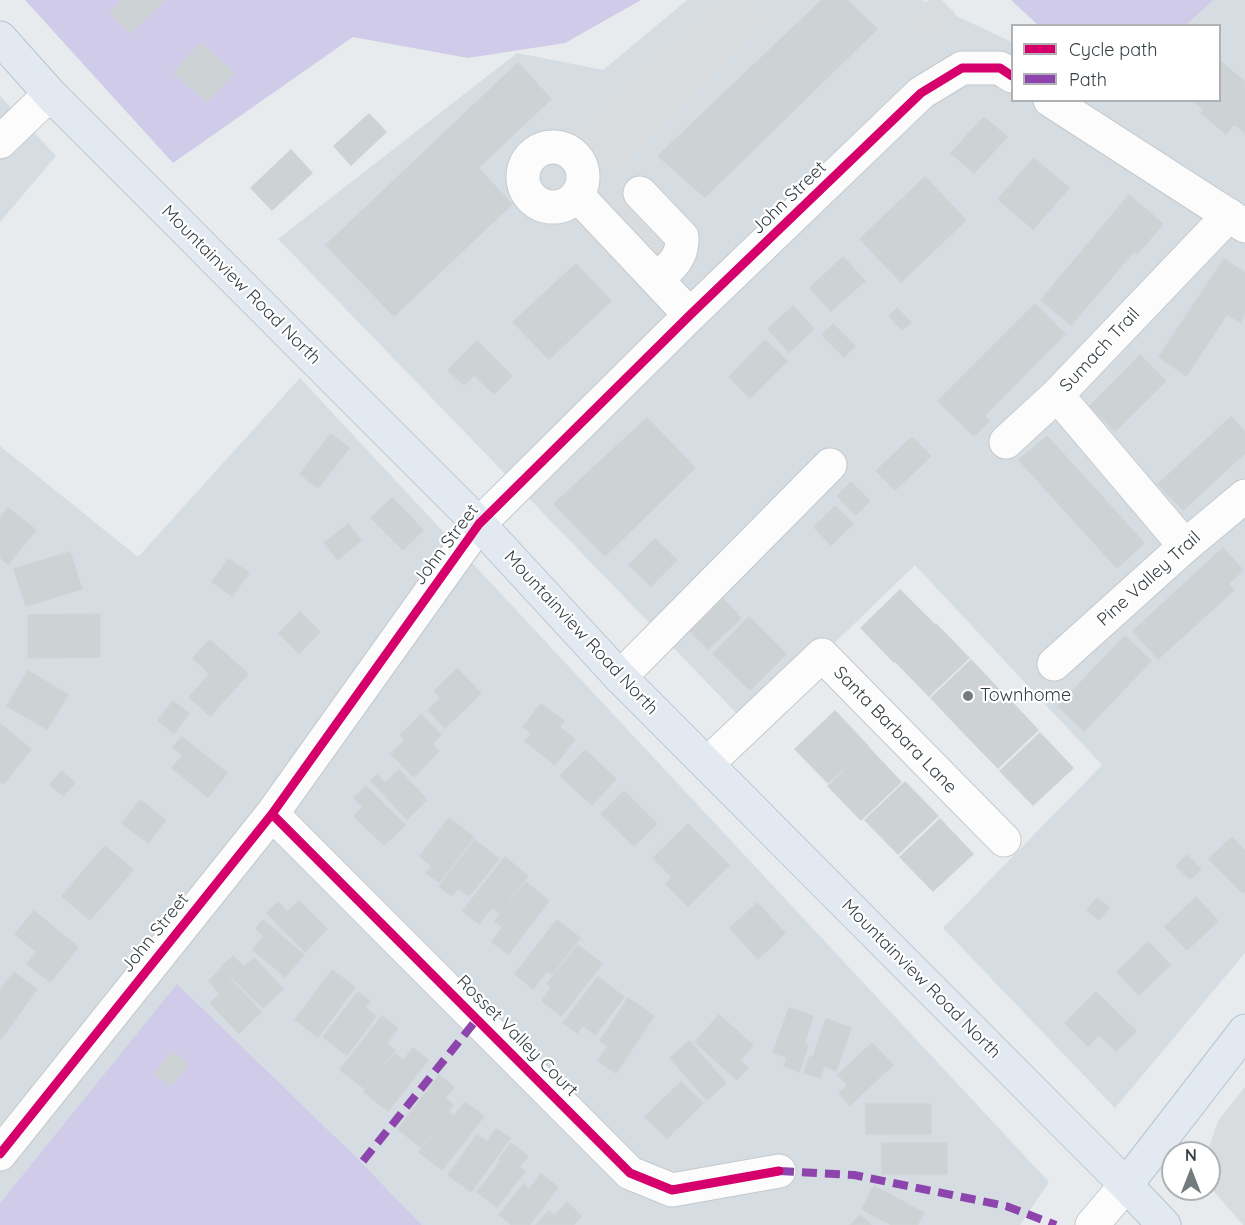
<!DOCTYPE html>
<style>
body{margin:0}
#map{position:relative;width:1245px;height:1225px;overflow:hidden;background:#e8ebee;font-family:Quicksand,sans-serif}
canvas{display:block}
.legend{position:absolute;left:1011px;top:24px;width:210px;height:78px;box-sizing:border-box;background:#fff;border:2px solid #aeb2b4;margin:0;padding:8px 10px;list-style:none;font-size:18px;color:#353e43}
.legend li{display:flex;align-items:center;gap:12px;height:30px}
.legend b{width:30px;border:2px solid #aeb2b4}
.north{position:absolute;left:1161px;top:1141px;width:60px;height:60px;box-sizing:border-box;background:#fff;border:2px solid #aeb2b4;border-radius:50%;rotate:0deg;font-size:16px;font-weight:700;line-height:24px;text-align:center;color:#353e43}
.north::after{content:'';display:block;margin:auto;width:21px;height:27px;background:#747b7f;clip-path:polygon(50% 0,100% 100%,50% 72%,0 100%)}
</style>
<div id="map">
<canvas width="1245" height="1225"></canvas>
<ul class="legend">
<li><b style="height:8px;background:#d6006c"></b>Cycle path</li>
<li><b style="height:8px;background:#8e44ad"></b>Path</li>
</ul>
<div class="north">N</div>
</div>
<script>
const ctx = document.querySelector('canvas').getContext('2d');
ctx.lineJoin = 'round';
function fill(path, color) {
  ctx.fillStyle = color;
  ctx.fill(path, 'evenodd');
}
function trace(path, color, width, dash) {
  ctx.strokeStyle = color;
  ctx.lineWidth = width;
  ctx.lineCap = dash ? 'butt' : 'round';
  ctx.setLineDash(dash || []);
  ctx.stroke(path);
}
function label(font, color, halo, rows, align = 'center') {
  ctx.font = font + ' Quicksand,sans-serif';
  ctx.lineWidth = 4.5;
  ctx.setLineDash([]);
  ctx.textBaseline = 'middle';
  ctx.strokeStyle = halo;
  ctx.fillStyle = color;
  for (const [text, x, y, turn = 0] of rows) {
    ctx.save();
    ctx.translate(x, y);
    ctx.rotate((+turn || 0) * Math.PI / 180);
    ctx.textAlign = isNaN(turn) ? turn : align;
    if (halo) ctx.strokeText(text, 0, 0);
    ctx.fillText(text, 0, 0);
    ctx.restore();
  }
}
const residential = new Path2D(`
 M687 0H922L1012 42V100H1220V26L1176 25 1206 0H1245V953L1115 1108 943 928 1102 765 915 565 749 726 278 239 517 53 603 70Z
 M0 96 56 156 0 222Z
 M300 378 1049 1182 1020 1225H422L356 1157 177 985 0 1203V446L138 557Z`);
const industrial = new Path2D(`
 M1245 1087V1225H1243L1209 1186V1153H1207L1218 1121Z`);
const green = new Path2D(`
 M25 0H641L565 43 468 58 353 37 173 163Z
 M1011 0H1213L1186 25 1039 26Z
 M177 984 356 1157 422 1225H0V1203Z`);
const parking = new Path2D(`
 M712 0H747L768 21 605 182 667 246 631 282 544 195 565 175 550 159Z
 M928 0H942L956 14 925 44 905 23Z
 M1245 1093V1143L1238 1150 1225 1131Z`);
const building = new Path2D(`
 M122 0H165L130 33 110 12Z
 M822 0H847L877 29 705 197 658 156Z
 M201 43 234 73 207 102 174 73Z
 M1220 61 1245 82V133L1234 124 1226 134 1201 113 1204 110 1192 100H1220Z
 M518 63 551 99 478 168 512 204 394 316 326 245Z
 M369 114 386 132 351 165 334 146Z
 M984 117 1007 137 974 173 951 153Z
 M291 150 312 173 272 210 251 188Z
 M1034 158 1069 188 1033 229 998 199Z
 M925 177 966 220 901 282 860 239Z
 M1129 195 1163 224 1137 254 1134 251 1071 325 1041 300Z
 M843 257 865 281 831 311 810 288Z
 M1224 259 1245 273V314L1240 322 1227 314 1186 376 1159 357Z
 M576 264 611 301 549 359 513 322Z
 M1035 304 1065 334 984 416 989 421 974 436 938 401Z
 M793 306 814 329 789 352 768 329Z
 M897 308 911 323 902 330 889 316Z
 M833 324 855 346 844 357 822 335Z
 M765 340 787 361 750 398 729 377Z
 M477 341 512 376 494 394 474 375 464 385 448 370Z
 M1140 355 1166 381 1115 431 1090 406Z
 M1231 417 1245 432V453L1183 510 1158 484Z
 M647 418 695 468 605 556 554 504Z
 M331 434 349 448 318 488 300 474Z
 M1047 436 1144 543 1117 568 1019 460Z
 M912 437 931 456 895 490 876 471Z
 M851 482 870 501 856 515 837 496Z
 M392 498 423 530 403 550 371 518Z
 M835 506 853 524 831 545 814 527Z
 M8 508 36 530 8 564 0 557V518Z
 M348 524 361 540 338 560 324 543Z
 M655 539 677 560 651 586 629 565Z
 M1223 548 1243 570 1228 584 1234 590 1158 659 1133 631Z
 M70 552 82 589 26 606 14 569Z
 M229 559 249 573 232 596 212 582Z
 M900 590 934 624 894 662 861 628Z
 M723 599 741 618 708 649 690 631Z
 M300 612 320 632 299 653 279 633Z
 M100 614V657L28 658V615Z
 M749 617 786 654 750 690 713 654Z
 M936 624 969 658 929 696 896 662Z
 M1125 636 1151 661 1084 731 1058 706Z
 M210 640 248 674 210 716 189 697 210 674 193 658Z
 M971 660 1004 695 964 733 931 698Z
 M457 669 481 693 445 728 428 710 441 698 434 691Z
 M28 671 68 695 47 729 7 706Z
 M1005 695 1038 730 998 768 965 734Z
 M173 701 189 713 174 733 158 721Z
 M541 704 564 721 559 727 575 739 555 765 525 741 532 734 523 727Z
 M835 711 868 746 828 783 795 749Z
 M421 715 441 735 432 744 439 751 414 777 391 754 405 740 400 735Z
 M0 724 31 749 4 784 0 781Z
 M1040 733 1073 768 1033 805 1000 771Z
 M182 737 227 773 208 797 172 768 183 755 173 747Z
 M868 747 901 782 861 820 828 786Z
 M585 750 616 779 592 805 560 776Z
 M399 770 427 800 407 819 371 781 377 775 385 783Z
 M62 771 75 783 63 796 50 785Z
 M905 782 938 816 898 854 865 820Z
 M366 786 405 825 384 845 354 816 363 807 354 798Z
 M624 791 657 824 634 846 601 814Z
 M140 800 166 820 148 843 122 823Z
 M449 818 474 837 439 882 426 873 432 866 420 856Z
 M940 819 973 854 933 891 900 857Z
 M688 824 729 865 688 906 666 884 672 877 653 858Z
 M1232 837 1245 851V891L1243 893 1209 859Z
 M475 840 499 859 469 896 458 888 452 896 439 886Z
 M105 846 133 870 90 920 62 896Z
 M1187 855 1201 869 1190 879 1176 866Z
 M505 857 528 876 499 913 492 907 479 924 463 911Z
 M526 882 549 901 508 954 492 942 503 927 495 921Z
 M1196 897 1218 921 1187 950 1165 927Z
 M1097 898 1109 907 1099 920 1087 910Z
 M299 901 327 929 305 952 267 913 278 902 287 912Z
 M757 903 785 933 758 959 730 928Z
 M34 911 78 947 50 982 27 964 37 952 15 934Z
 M263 920 304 955 285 977 253 950 264 936 256 929Z
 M557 920 580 938 552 974 547 971 533 989 515 974Z
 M1148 942 1170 965 1139 995 1117 972Z
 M578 945 602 964 561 1016 542 1001 552 987 547 984Z
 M233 956 244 967 254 958 283 989 263 1008 221 967Z
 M221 969 261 1012 239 1033 210 1003 220 994 209 981Z
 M332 970 355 987 318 1037 295 1020Z
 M14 972 37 989 0 1040V990Z
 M598 977 624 997 595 1035 583 1025 577 1033 563 1023Z
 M358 992 370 1001 365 1008 376 1016 347 1055 323 1037Z
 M1096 992 1136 1031 1116 1051 1099 1034 1088 1046 1065 1023Z
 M628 998 654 1016 616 1073 598 1061 608 1046 600 1041Z
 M789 1008 813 1016 804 1044 808 1046 799 1072 784 1066 787 1057 773 1053Z
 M719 1015 753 1045 740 1061 748 1068 737 1080 695 1042Z
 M382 1016 398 1028 386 1044 395 1050 365 1089 340 1070Z
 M826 1019 851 1028 836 1071 824 1066 820 1078 804 1073 810 1056 813 1057Z
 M689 1041 726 1083 707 1100 670 1058Z
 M872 1043 893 1065 850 1105 839 1093 848 1085 838 1075Z
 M413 1048 428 1060 388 1111 364 1092 395 1054 404 1060Z
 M172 1052 188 1064 171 1086 155 1074Z
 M439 1075 454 1087 445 1098 453 1105 420 1147 398 1129Z
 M681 1082 703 1103 667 1138 645 1117Z
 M465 1102 484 1116 442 1170 419 1152 449 1112 454 1116Z
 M866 1104H931V1134H866Z
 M496 1129 510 1138 471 1192 448 1175 477 1135 487 1142Z
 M511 1143 528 1156 519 1167 525 1171 497 1207 477 1192 501 1161 499 1159Z
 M882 1143H947V1174H882Z
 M541 1174 558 1187 529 1225H512L499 1215 524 1184 529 1189Z
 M874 1186 924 1213 917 1225H892L862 1209Z
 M567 1202 581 1216 573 1225H536L549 1211 555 1216Z
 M860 1215 871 1225H851Z`);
const minor = new Path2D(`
 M1050 100 1245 226
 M0 142 50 94
 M523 177a30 30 0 1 1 60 0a30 30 0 1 1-60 0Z
 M640 193 682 237C683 258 671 267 656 279
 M577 195 690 315
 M1057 395 1185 546
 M1006 442 1057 395 1229 215
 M1054 664 1185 546 1245 496
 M620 677 830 465
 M707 764 822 655 1004 840
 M272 814 630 1173 672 1190 779 1171
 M0 1154 272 814 479 524 690 315 921 93 962 68H1000L1012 76
 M1092 1225 1126 1185`);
const major = new Path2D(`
 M0 38 50 94 479 524 620 677 1126 1185 1164 1225
 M1126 1185 1245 1031`);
const quiet = new Path2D(`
 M363 1161 477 1019
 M779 1171 854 1175 1006 1206 1056 1225`);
const cycleway = new Path2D(`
 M272 814 630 1173 672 1190 779 1171
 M0 1154 272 814 479 524 690 315 921 93 962 68H1000L1012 76`);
const markers = [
 [968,696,6,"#747b7f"]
];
const streetNames = [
 ["John Street",789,198,-44],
 ["Mountainview Road North",241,285,45],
 ["Sumach Trail",1100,350,-47],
 ["John Street",446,545,-53],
 ["Pine Valley Trail",1149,579,-42],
 ["Mountainview Road North",581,633,47],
 ["Santa Barbara Lane",895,730,46],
 ["John Street",155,933,-51],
 ["Mountainview Road North",921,979,45],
 ["Rosset Valley Court",517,1036,45]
];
const poiNames = [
 ["Townhome",980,696]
];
fill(residential, '#d5dce2');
fill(industrial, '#d8dcdf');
fill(green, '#cfcbe8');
fill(parking, '#d9dcdf');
fill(building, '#cdd2d5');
trace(building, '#ced3d6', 1.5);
trace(minor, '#c5c9cc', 35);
trace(major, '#b6c4cf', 35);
trace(minor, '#fcfcfc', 33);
trace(major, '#e3e9f0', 33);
trace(quiet, '#8e44ad', 8, [15, 8]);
trace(cycleway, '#d6006c', 9);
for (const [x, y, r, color] of markers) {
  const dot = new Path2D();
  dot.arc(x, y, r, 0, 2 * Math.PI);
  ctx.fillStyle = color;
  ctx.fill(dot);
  trace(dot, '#fff', 2);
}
label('18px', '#353e43', '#fff', streetNames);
label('18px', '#353e43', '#fff', poiNames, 'left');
</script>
